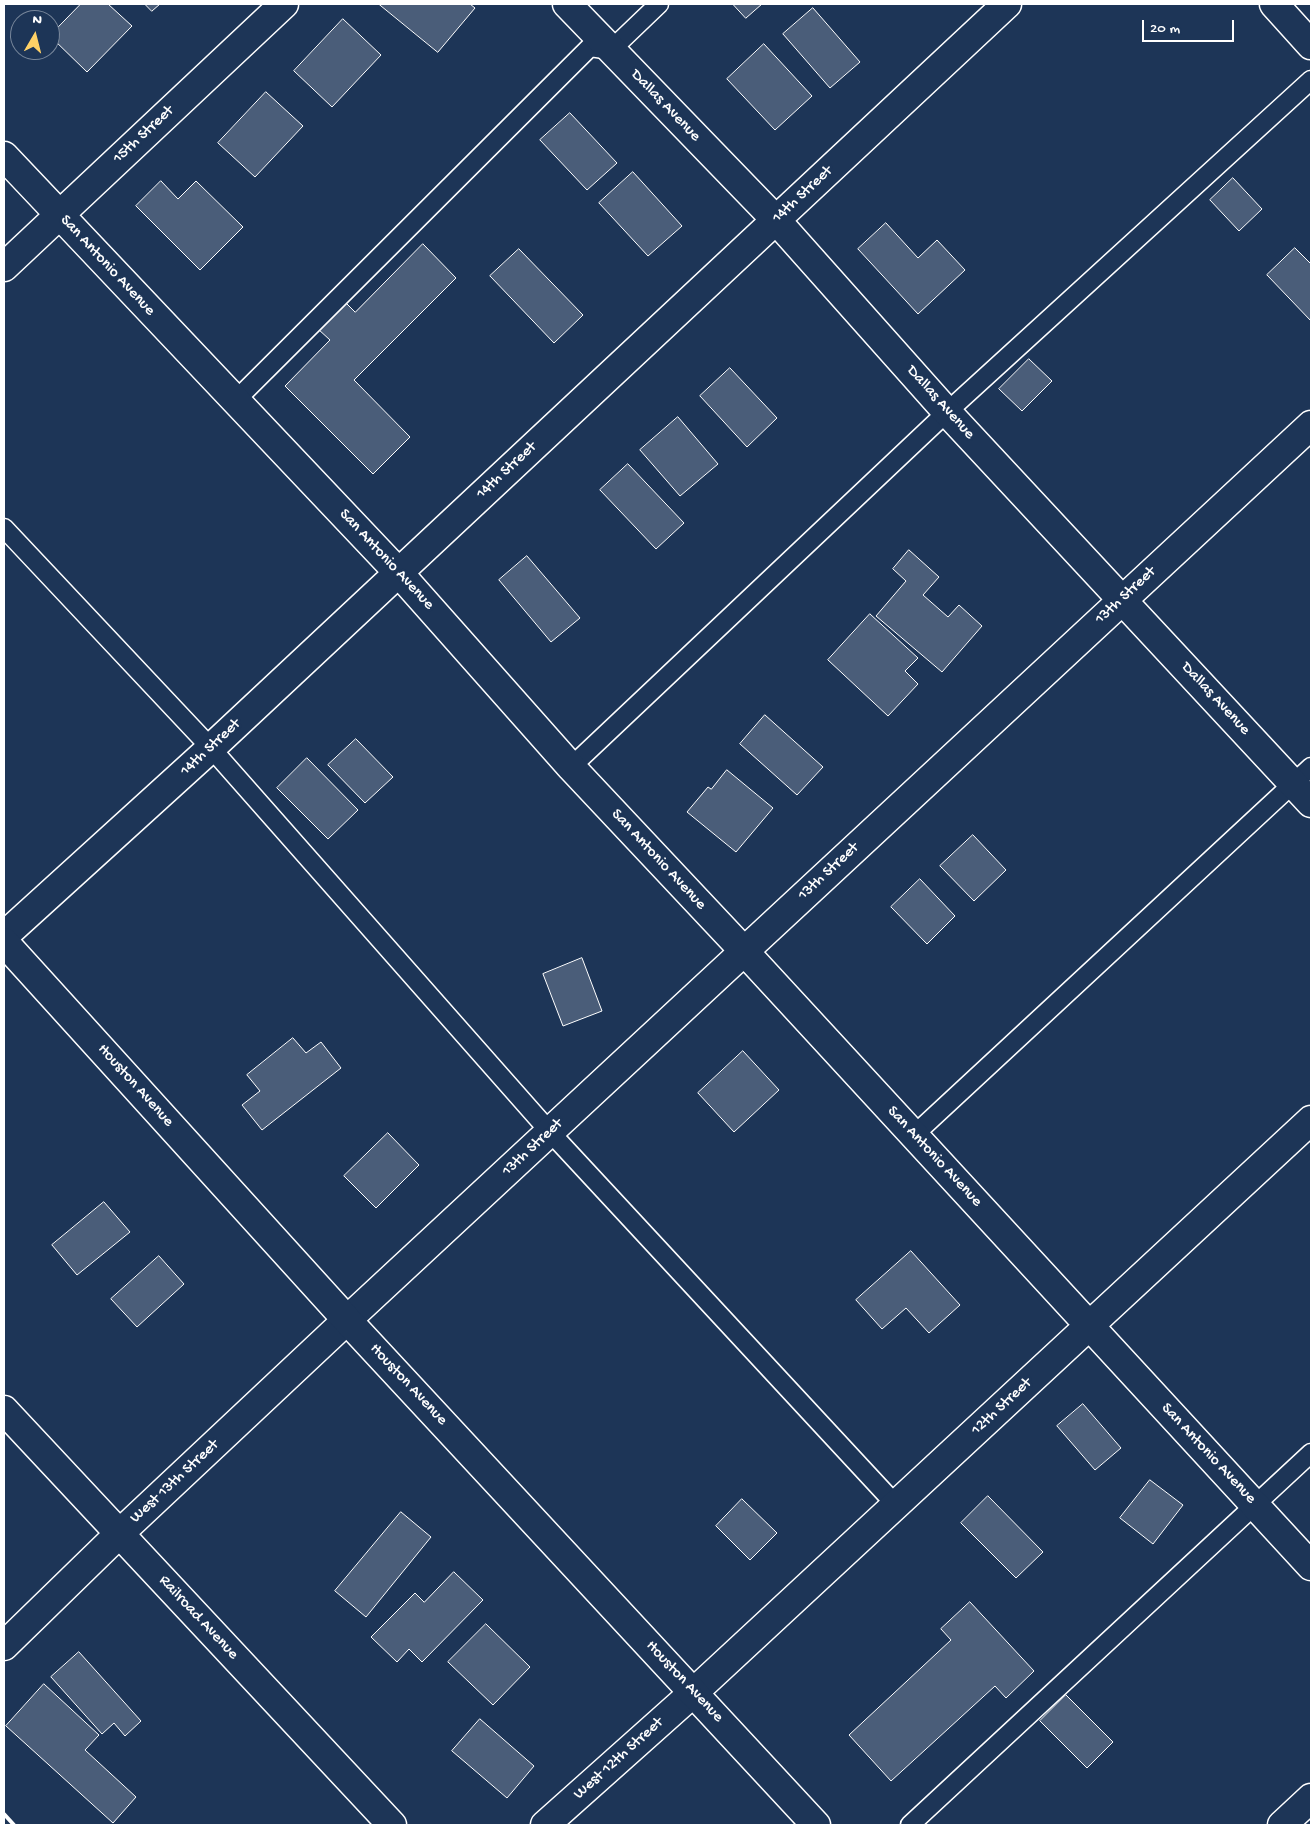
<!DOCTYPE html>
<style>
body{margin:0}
#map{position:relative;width:1315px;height:1829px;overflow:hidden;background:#1d3557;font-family:"Gochi Hand",sans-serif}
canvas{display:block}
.frame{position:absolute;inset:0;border:5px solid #fff;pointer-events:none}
.north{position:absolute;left:10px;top:10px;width:50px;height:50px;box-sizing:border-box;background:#1d3557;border:1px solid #77869a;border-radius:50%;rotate:8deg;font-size:14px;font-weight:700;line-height:20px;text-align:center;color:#fff}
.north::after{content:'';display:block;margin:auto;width:18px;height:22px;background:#ffd166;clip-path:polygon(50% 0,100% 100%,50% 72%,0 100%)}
.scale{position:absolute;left:1142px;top:20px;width:92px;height:22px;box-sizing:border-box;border:2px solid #fff;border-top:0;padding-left:6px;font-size:15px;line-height:18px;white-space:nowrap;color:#fff;-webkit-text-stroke:4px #1d3557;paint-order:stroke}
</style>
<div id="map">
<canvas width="1315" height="1829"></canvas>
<div class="frame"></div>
<div class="north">N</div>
<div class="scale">20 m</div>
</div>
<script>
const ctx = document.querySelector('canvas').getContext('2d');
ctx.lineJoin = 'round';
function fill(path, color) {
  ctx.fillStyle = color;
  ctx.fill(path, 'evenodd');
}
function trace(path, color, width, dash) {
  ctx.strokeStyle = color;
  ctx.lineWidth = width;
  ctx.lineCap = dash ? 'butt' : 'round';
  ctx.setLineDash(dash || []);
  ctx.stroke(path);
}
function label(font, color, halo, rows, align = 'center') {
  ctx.font = font + ' "Gochi Hand",sans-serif';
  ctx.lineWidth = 5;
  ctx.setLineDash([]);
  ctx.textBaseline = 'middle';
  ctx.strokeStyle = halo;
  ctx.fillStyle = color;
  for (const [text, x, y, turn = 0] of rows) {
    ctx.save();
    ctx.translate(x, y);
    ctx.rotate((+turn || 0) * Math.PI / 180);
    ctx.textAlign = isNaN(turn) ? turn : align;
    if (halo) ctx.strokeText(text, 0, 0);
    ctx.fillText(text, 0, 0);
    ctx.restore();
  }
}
const building = new Path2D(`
 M81 4H108L132 26 87 72 50 36Z
 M145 4H160L152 11Z
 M379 4H470L475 8 438 52Z
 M733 4H762L746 18Z
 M813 8 860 62 830 88 783 34Z
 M343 19 381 55 332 107 294 71Z
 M764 44 812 96 775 130 727 79Z
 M266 92 303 126 255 177 218 143Z
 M570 113 617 163 587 190 540 140Z
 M633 172 682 226 648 256 599 203Z
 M1233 178 1262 209 1239 231 1210 200Z
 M161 181 178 199 196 181 243 227 200 270 136 206Z
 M886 223 918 258 937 240 965 270 918 314 858 249Z
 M423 244 456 278 354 380 410 437 373 474 285 386 330 340 318 329 345 302 355 312Z
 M1295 248 1311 264V321L1267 275Z
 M519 249 583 315 554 343 490 276Z
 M1029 359 1052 381 1022 411 999 389Z
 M730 368 777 418 747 447 700 396Z
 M678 417 718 464 680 496 640 450Z
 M628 464 684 523 656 549 600 490Z
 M909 550 939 577 923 595 948 617 959 605 982 626 942 672 876 616 906 581 893 569Z
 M527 556 580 618 551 642 499 580Z
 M870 614 918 658 905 671 918 684 888 716 828 660Z
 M765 715 823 767 797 795 740 744Z
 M356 739 393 777 365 803 328 765Z
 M307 758 358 810 328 839 277 788Z
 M727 770 773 808 736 852 687 812 708 787 711 789Z
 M973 835 1006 870 974 901 940 866Z
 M920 879 955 916 927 944 891 907Z
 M582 958 602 1011 563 1026 543 974Z
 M293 1038 306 1053 321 1042 341 1068 262 1130 242 1105 260 1091 247 1075Z
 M743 1051 779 1090 734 1132 698 1093Z
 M388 1133 419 1165 376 1208 344 1176Z
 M104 1202 130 1232 77 1275 52 1245Z
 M911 1251 960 1305 929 1333 906 1308 882 1329 856 1300Z
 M159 1256 184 1284 137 1327 111 1299Z
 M1083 1404 1121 1448 1095 1470 1057 1426Z
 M1150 1480 1183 1505 1153 1544 1120 1518Z
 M988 1496 1043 1552 1016 1578 961 1523Z
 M742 1499 777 1533 750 1560 716 1526Z
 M401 1512 431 1537 366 1617 335 1591Z
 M454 1572 483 1600 422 1662 409 1649 397 1662 371 1637 415 1593 424 1602Z
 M970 1602 1034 1671 1006 1698 995 1686 891 1781 849 1735 951 1640 941 1629Z
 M486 1624 530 1667 493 1705 448 1662Z
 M79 1652 141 1721 125 1736 114 1723 102 1734 51 1677Z
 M44 1684 99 1735 85 1750 136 1797 113 1823 6 1726Z
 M1066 1695 1113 1742 1087 1768 1040 1721Z
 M480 1719 534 1766 507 1798 452 1751Z`);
const lane = new Path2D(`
 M235 401 590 47 611 50 659 4
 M4 528 211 748 550 1132 896 1505
 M571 767 947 412 1311 80
 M914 1135 1311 767
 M910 1825 1311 1453`);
const street = new Path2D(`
 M567 4 776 220 947 412 1311 803
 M1274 4 1311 45
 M4 156 398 572 571 767 744 951 1311 1566
 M4 267 284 4
 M4 936 211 748 1007 4
 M4 1410 392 1825
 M4 1646 119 1534 347 1320 1311 425
 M545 1825 693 1693 1311 1120`);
const secondary = new Path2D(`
 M4 942 347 1320 816 1825
 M1282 1825 1311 1798`);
const rail = new Path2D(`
 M4 1814 14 1825`);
const streetNames = [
 ["Dallas Avenue",665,106,46],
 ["15th Street",144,135,-43],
 ["14th Street",803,195,-43],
 ["San Antonio Avenue",107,266,47],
 ["Dallas Avenue",940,403,48],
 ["14th Street",507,471,-43],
 ["San Antonio Avenue",386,560,47],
 ["13th Street",1126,596,-43],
 ["Dallas Avenue",1215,699,47],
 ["14th Street",211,748,-43],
 ["San Antonio Avenue",658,860,47],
 ["13th Street",829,872,-43],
 ["Houston Avenue",135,1086,48],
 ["13th Street",533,1148,-43],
 ["San Antonio Avenue",934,1157,47],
 ["Houston Avenue",408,1385,47],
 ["12th Street",1002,1407,-43],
 ["San Antonio Avenue",1208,1454,47],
 ["West 13th Street",175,1482,-43],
 ["Railroad Avenue",198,1618,47],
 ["Houston Avenue",684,1682,47],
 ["West 12th Street",619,1759,-42]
];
fill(building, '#4a5d79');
trace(building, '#fff', 1);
trace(lane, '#fff', 21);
trace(street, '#fff', 31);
trace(secondary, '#fff', 31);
trace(lane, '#1d3557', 18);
trace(street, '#1d3557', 28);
trace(secondary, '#1d3557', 28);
trace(rail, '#fff', 4);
label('16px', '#fff', '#1d3557', streetNames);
</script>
